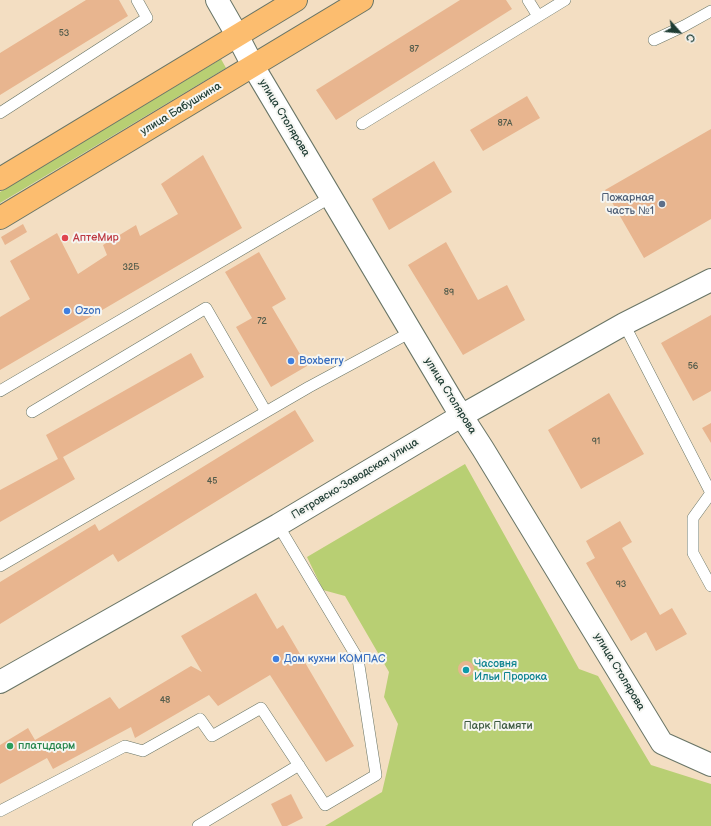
<!DOCTYPE html>
<meta charset="utf-8">
<style>
body{margin:0}
#map{position:relative;width:711px;height:826px;overflow:hidden;background:#f3dec2;font-family:"Balsamiq Sans",sans-serif}
canvas{display:block}
.north{position:absolute;left:659px;top:12px;width:40px;height:40px;-webkit-text-stroke:3px #f6f6f2;paint-order:stroke;rotate:117deg;font-size:11px;font-weight:700;line-height:16px;text-align:center;color:#1f3d34}
.north::after{content:'';display:block;margin:auto;width:14px;height:18px;background:#1f3d34;clip-path:polygon(50% 0,100% 100%,50% 72%,0 100%)}
</style>
<div id="map">
<canvas width="711" height="826"></canvas>
<div class="north">С</div>
</div>
<script>
const ctx = document.querySelector('canvas').getContext('2d');
ctx.lineJoin = 'round';
function fill(path, color) {
  ctx.fillStyle = color;
  ctx.fill(path, 'evenodd');
}
function trace(path, color, width, dash) {
  ctx.strokeStyle = color;
  ctx.lineWidth = width;
  ctx.lineCap = dash ? 'butt' : 'round';
  ctx.setLineDash(dash || []);
  ctx.stroke(path);
}
function label(font, color, halo, rows, align = 'center') {
  ctx.font = font + ' "Balsamiq Sans",sans-serif';
  ctx.lineWidth = 4;
  ctx.setLineDash([]);
  ctx.textBaseline = 'middle';
  ctx.strokeStyle = halo;
  ctx.fillStyle = color;
  for (const [text, x, y, turn = 0] of rows) {
    ctx.save();
    ctx.translate(x, y);
    ctx.rotate((+turn || 0) * Math.PI / 180);
    ctx.textAlign = isNaN(turn) ? turn : align;
    if (halo) ctx.strokeText(text, 0, 0);
    ctx.fillText(text, 0, 0);
    ctx.restore();
  }
}
const green = new Path2D(`
 M221 59 226 68 0 203V192Z
 M465 464 579 669 598 676 651 765 711 784V826H325L382 792 398 724 384 697 389 672 345 596 323 590 307 557Z`);
const building = new Path2D(`
 M86 0H119L128 16 0 95V53Z
 M460 0H506L512 9 336 120 316 90Z
 M527 96 540 118 483 151 470 130Z
 M711 129V219L644 258 605 190Z
 M203 155 242 228 0 370V317L30 299 10 261 57 233 78 274 107 255 103 245 136 225 140 236 178 214 161 184Z
 M434 161 452 192 389 230 372 199Z
 M23 224 27 232 5 245 1 237Z
 M446 242 478 300 507 285 525 320 463 355 408 265Z
 M259 252 286 299 272 307 307 366 271 387 236 327 252 318 225 272Z
 M711 315V391L693 401 661 343Z
 M191 353 204 377 63 457 75 479 0 522V490L58 459 46 435Z
 M609 393 644 454 581 489 548 430Z
 M295 410 314 441 118 562 113 554 0 624V582L95 524 99 531Z
 M711 423V443L702 428Z
 M620 521 632 542 622 548 660 615 672 608 687 634 656 651 646 632 631 641 586 563 595 558 586 541Z
 M256 593 277 629 283 625 354 746 326 762 270 675 218 706 209 695 135 738 131 727 53 769 47 758 0 784V745L28 728 35 740 110 697 119 709 191 666 202 672 181 636Z
 M458 669a8 8 0 1 1 16 0a8 8 0 1 1-16 0Z
 M291 794 303 818 287 826H282L271 804Z`);
const service = new Path2D(`
 M528 0 538 16
 M654 40 684 26 711 11
 M0 113 147 18 137 0
 M362 124 565 0
 M624 324 711 493 693 518V553L711 586
 M0 391 331 197
 M32 412 206 308 266 412
 M0 566 309 387 411 332
 M0 811 125 746 143 751 200 719 212 736 261 708 325 805 376 775 358 659 278 525
 M198 826 299 765`);
const minor = new Path2D(`
 M217 0 237 35 253 66 454 404 483 449 662 743 711 765
 M0 682 278 525 461 416 624 324 711 280`);
const primary = new Path2D(`
 M0 179 296 0
 M0 218 362 0`);
const markers = [
 [662,204,4,"#5c6f8a"],
 [65,238,4,"#e0444e"],
 [67,311,4,"#3f7fe0"],
 [291,361,4,"#3f7fe0"],
 [276,659,4,"#3f7fe0"],
 [466,670,4,"#0f9aa8"],
 [10,746,4,"#2e9e5b"]
];
const numberNames = [
 ["53",64,34],
 ["87",414,50],
 ["87А",505,124],
 ["32Б",131,268],
 ["89",449,293],
 ["72",262,322],
 ["56",693,367],
 ["91",596,442],
 ["45",212,482],
 ["93",621,585],
 ["48",165,701]
];
const streetNames = [
 ["улица Бабушкина",181,109,-31],
 ["улица Столярова",284,118,59],
 ["улица Столярова",450,396,58],
 ["Петровско-Заводская улица",355,479,-31],
 ["улица Столярова",619,672,59]
];
const serviceNames = [
 ["Пожарная",654,198],
 ["часть №1",654,211]
];
const healthNames = [
 ["АптеМир",73,238]
];
const shopNames = [
 ["Ozon",75,311],
 ["Boxberry",299,361],
 ["Дом кухни КОМПАС",284,659]
];
const cultureNames = [
 ["Часовня",474,664],
 ["Ильи Пророка",474,677]
];
const parkNames = [
 ["Парк Памяти",498,726]
];
const leisureNames = [
 ["платцдарм",18,746]
];
fill(green, '#b8cf73');
fill(building, '#e8b58f');
trace(service, '#697566', 12);
trace(minor, '#697566', 24);
trace(primary, '#697566', 24);
trace(service, '#fff', 11);
trace(minor, '#fff', 22);
trace(primary, '#fcbd6f', 22);
for (const [x, y, r, color] of markers) {
  const dot = new Path2D();
  dot.arc(x, y, r, 0, 2 * Math.PI);
  ctx.fillStyle = color;
  ctx.fill(dot);
  trace(dot, '#f6f6f2', 1.5);
}
label('9px', '#515b4b', null, numberNames);
label('11px', '#1f3d34', '#f6f6f2', streetNames);
label('11px', '#4e5e75', '#f6f6f2', serviceNames, 'right');
label('11px', '#be3a42', '#f6f6f2', healthNames, 'left');
label('11px', '#366cbe', '#f6f6f2', shopNames, 'left');
label('11px', '#0d838f', '#f6f6f2', cultureNames, 'left');
label('11px', '#3e5a41', '#f6f6f2', parkNames);
label('11px', '#27864d', '#f6f6f2', leisureNames, 'left');
</script>
